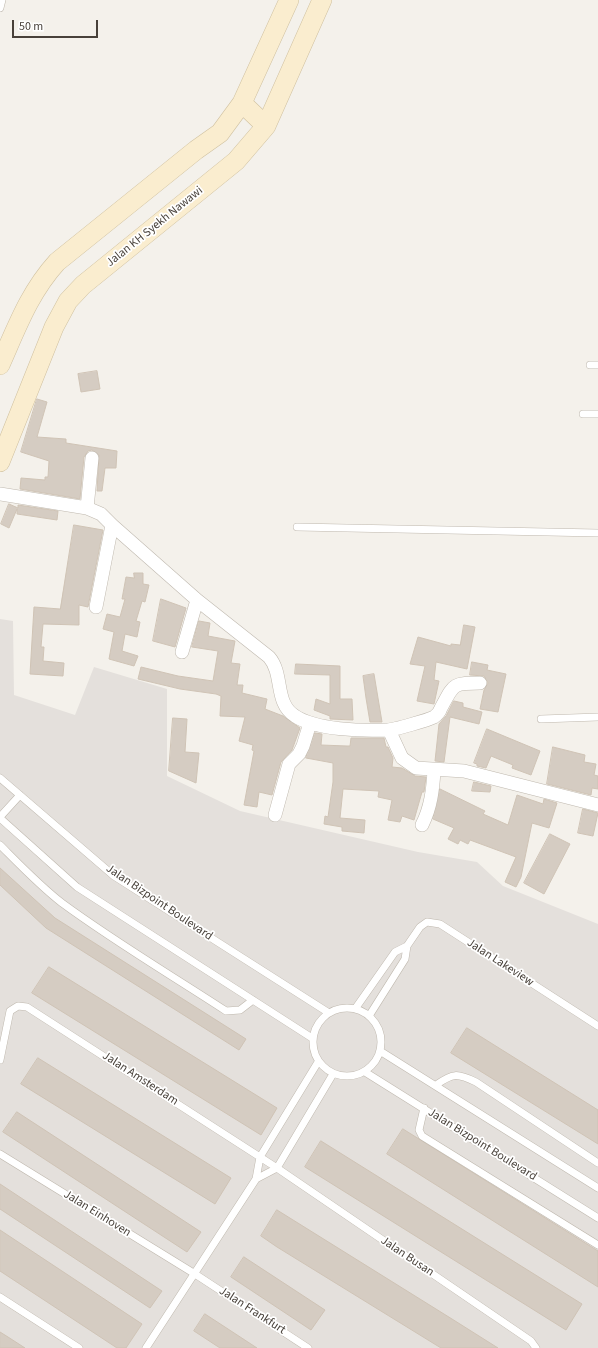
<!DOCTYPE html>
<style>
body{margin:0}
#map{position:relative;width:598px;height:1348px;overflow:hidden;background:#f4f1eb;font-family:"Source Sans 3",sans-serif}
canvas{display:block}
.scale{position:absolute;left:12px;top:20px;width:86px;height:18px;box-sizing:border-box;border:2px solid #48413a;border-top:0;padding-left:5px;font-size:12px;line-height:14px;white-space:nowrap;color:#48413a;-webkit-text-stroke:3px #fff;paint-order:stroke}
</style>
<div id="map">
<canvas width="598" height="1348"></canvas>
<div class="scale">50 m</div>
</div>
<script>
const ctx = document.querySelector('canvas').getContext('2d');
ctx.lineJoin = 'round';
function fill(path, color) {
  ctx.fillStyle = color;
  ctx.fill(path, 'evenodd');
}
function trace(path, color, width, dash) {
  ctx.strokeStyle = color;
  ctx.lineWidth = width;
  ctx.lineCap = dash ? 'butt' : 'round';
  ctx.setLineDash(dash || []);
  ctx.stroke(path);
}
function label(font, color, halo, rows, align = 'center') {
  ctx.font = font + ' "Source Sans 3",sans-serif';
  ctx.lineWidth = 3.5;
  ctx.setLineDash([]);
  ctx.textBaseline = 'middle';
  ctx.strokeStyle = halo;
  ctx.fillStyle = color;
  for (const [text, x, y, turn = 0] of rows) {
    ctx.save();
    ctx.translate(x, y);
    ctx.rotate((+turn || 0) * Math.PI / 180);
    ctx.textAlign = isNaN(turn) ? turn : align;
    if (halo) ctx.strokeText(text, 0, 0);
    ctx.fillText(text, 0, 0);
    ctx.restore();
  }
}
const industrial = new Path2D(`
 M0 619 13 621 14 695 75 715 94 667 167 689V776L240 811 418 852 477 862 503 886 598 924V1348H0Z`);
const building = new Path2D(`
 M97 371 100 389 81 392 78 374Z
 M37 399 47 402 37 437 66 439V443L117 451 116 468H105L102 491H97L99 455 92 450 88 451 84 457 80 499 20 489 21 478 45 480V477H48L49 461 21 452Z
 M9 504 18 508V505L58 511 57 520 17 514V509L9 528 1 524Z
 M74 525 103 530 88 607 79 605V625L43 624 41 647H44L43 661 64 663 63 676 30 674 34 607 60 609Z
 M134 573H143V584L149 585 145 602 142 601 136 621 140 622 137 637 125 634 122 651 138 656 134 666 109 659 114 632 103 629 107 614 120 617 125 599H122L126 577 134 578Z
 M161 599 186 608 175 647 153 641Z
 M199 621 210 623 208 636 235 641 231 663 240 664 237 685H243L242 693 267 699 265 709 283 716 300 728 292 750 281 762 272 795 259 792 257 807 244 805 254 751 252 750 253 745 239 741 245 717 220 716 221 696 216 694 180 689 138 679 141 667 178 676 213 681 218 651 192 647Z
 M464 625 475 627 467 669 436 662 434 680 439 681 434 704 417 701 425 666 410 664 418 637 451 646V644L460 645Z
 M472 662 488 665 487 670 506 674 498 712 480 709 484 690 488 683 484 676 470 675Z
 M296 664 340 666V699H352L353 720 330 719V716L314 710 316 699 330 704V675L295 674Z
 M374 674 382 722H370L366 698 363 676Z
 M454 701 463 703V707L482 712 479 724 450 717 444 762 435 761 439 724 446 716Z
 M173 718 187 719 185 752 199 753 196 783 169 771Z
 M487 729 540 751 531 775 512 768 513 765 491 756 486 768 477 766V764L474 763Z
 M315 733 322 734 321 745 347 746H350L351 738H384L386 747H388L393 758 392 767 402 768 415 776 426 777 424 792H422L414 820 402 816 400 822 388 820 392 800 378 797 379 791 343 789 340 818 365 820 364 833 342 831V827L324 824 325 816 328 817 333 782V763L306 758Z
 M553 747 585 755 584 762 596 764 594 775 598 776V789L592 788 591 795 547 784Z
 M474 782 491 786 490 792 472 791Z
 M440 789 485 811 483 814 508 825 517 795 543 804 544 799 557 803 549 828 532 823 521 877 516 887 505 882 516 857 470 840 468 844 460 840 458 844 448 839 454 828 433 819Z
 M583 809 598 813 593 836 578 833Z
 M550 834 570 844 544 894 524 883Z
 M0 868 55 918 246 1039 239 1050 46 928 0 885Z
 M49 967 277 1108 261 1135 32 993Z
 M467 1028 598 1110V1144L451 1053Z
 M38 1058 231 1178 215 1204 21 1084Z
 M17 1112 201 1232 187 1252 3 1132Z
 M403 1129 598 1251V1287L387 1154Z
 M321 1141 582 1304 566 1330 305 1167Z
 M0 1184 162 1291 150 1308 0 1209Z
 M277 1210 452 1319 498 1348H441L277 1247 261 1236Z
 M0 1230 142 1324 126 1348H117L0 1271Z
 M244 1257 325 1310 311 1330 231 1277Z
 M205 1314 228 1329 257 1348H220L194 1331Z
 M0 1332 8 1337 25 1348H0Z`);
const service = new Path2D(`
 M0 8 2 0
 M590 365H598
 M583 414H598
 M297 527 598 533
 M541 719 598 717
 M0 778 114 876 329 1013
 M0 817 20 795
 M0 818 77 887 312 1038
 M0 845C20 865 40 886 62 903 115 942 171 975 226 1011L240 1010 253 1000
 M313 1042a34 34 0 1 1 68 0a34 34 0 1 1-68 0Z
 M355 1009 395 952 407 946
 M369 1016 405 959 407 946 420 927 427 922 440 924 598 1026
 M380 1051 598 1188
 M0 1060 10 1011 18 1006 27 1007 277 1168 531 1341 536 1348
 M365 1072 598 1218
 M436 1085C453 1073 457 1073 476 1082L598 1163
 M424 1108 419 1130 422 1136 598 1245
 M0 1154 195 1274 308 1348
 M256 1179 277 1168 333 1074
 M0 1297 79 1348
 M146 1348 256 1179 260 1157 318 1062`);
const minor = new Path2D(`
 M0 494 87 508 101 514 112 525 197 600 269 657C284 674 274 703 295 716 316 730 362 731 387 730 394 730 428 720 434 717 437 715 440 711 441 708 454 684 452 683 480 683
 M87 508 92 458
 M96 607 112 525
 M182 652 197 600
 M389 730 402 758 416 768 464 771 598 805
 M275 815 289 764 299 754 303 746 310 723
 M422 825C431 807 433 789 434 770`);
const secondary = new Path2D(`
 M242 103 266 126
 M0 365C17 327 29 293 57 262L196 150 220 133 242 103 289 0
 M0 462 54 327 68 301 83 285 236 161 266 126 322 0`);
const streetNames = [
 ["Jalan KH Syekh Nawawi",155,227,-39],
 ["Jalan Bizpoint Boulevard",159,903,34],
 ["Jalan Lakeview",500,963,33],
 ["Jalan Amsterdam",140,1079,33],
 ["Jalan Bizpoint Boulevard",482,1145,32],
 ["Jalan Einhoven",97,1214,32],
 ["Jalan Busan",407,1257,34],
 ["Jalan Frankfurt",252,1311,33]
];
fill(industrial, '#e4e0dc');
fill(building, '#d5ccc2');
trace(building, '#cfc3b5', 1);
trace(service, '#bfb8ae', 8);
trace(minor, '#bfb8ae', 14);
trace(secondary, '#cfc09f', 20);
trace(service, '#fff', 7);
trace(minor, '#fff', 13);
trace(secondary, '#faedcf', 19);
label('12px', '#48413a', '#fff', streetNames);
</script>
